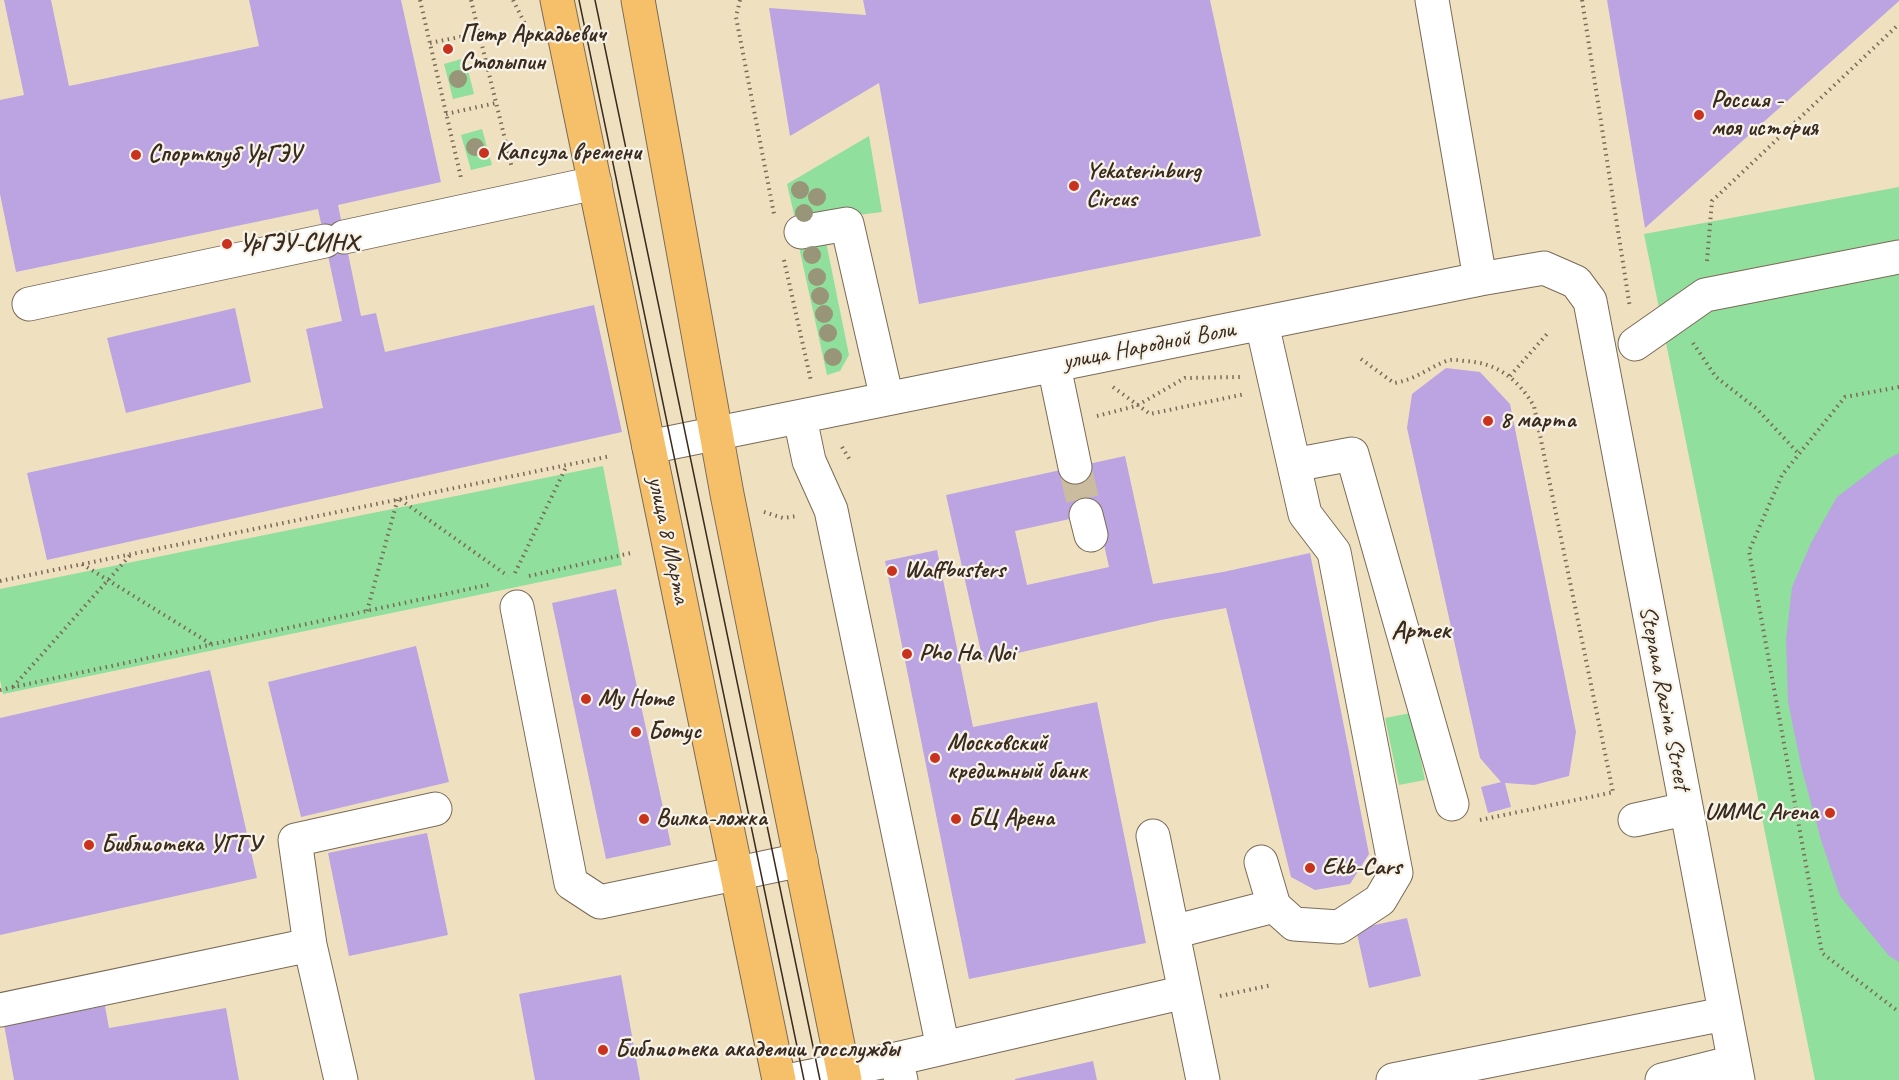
<!DOCTYPE html>
<meta charset="utf-8">
<style>
body{margin:0}
canvas{display:block;background:#efe1c0}
</style>
<canvas width="1899" height="1080"></canvas>
<script>
const ctx = document.querySelector('canvas').getContext('2d');
ctx.lineJoin = 'round';
function fill(path, color) {
  ctx.fillStyle = color;
  ctx.fill(path, 'evenodd');
}
function trace(path, color, width, dash) {
  ctx.strokeStyle = color;
  ctx.lineWidth = width;
  ctx.lineCap = dash ? 'butt' : 'round';
  ctx.setLineDash(dash || []);
  ctx.stroke(path);
}
function label(font, color, halo, rows, align = 'center') {
  ctx.font = font + ' Caveat,sans-serif';
  ctx.lineWidth = 4.5;
  ctx.setLineDash([]);
  ctx.textBaseline = 'middle';
  ctx.strokeStyle = halo;
  ctx.fillStyle = color;
  for (const [text, x, y, turn = 0] of rows) {
    ctx.save();
    ctx.translate(x, y);
    ctx.rotate((+turn || 0) * Math.PI / 180);
    ctx.textAlign = isNaN(turn) ? turn : align;
    if (halo) ctx.strokeText(text, 0, 0);
    ctx.fillText(text, 0, 0);
    ctx.restore();
  }
}
const green = new Path2D(`
 M465 58 474 94 453 99 444 64Z
 M482 129 492 165 471 170 461 135Z
 M869 136 882 212 796 223 787 184Z
 M1899 187V1080H1815L1644 234Z
 M826 242 849 355 840 371 827 375 799 247Z
 M603 466 622 565 3 694 0 680V589Z
 M1411 713 1425 780 1399 785 1385 718Z`);
const building = new Path2D(`
 M4 0H51L69 86 259 46 249 0H401L441 182 338 205 361 316 376 313 385 352 594 305 622 432 47 560 27 473 323 408 306 329 342 321 318 209 16 272 0 194V100L24 95Z
 M863 0H1210L1261 236 919 304 879 83 790 136 769 8 866 15Z
 M1607 0H1899V1L1645 228Z
 M235 308 251 382 126 413 107 338Z
 M1446 368 1480 372 1510 404 1576 732 1569 776 1534 785 1505 783 1511 807 1488 813 1481 787 1501 782 1480 758 1407 428 1412 394Z
 M1899 453V962L1889 956 1840 896 1821 840 1802 770 1788 702 1786 640 1792 587 1811 543 1837 497 1886 460Z
 M1125 456 1153 584 1223 572 1310 553 1369 854 1350 884 1315 890 1291 877 1226 608 1161 620 983 661 946 495ZM1097 513 1109 567 1027 585 1015 531Z
 M937 550 973 727 1097 702 1146 943 969 979 885 561Z
 M616 589 671 845 606 859 552 603Z
 M416 646 449 782 301 817 268 682Z
 M210 670 257 878 0 935V718Z
 M427 833 448 935 349 956 328 853Z
 M1407 918 1421 976 1369 988 1356 929Z
 M621 975 640 1080H535L519 994Z
 M105 1006 109 1028 226 1008 239 1080H14L4 1024Z
 M1093 1061 1097 1080H1015V1079Z`);
const minorTunnel = new Path2D(`
 M1075 467 1086 515`);
const path = new Path2D(`
 M420 0 461 178
 M471 0 512 168
 M513 0 526 26
 M740 0 736 17 774 214
 M1582 0 1630 308
 M430 43 479 33
 M446 114 496 103
 M784 260 811 381
 M1707 261 1712 201 1899 24
 M1693 343 1716 377 1757 409 1799 454
 M1361 359 1394 383C1414 380 1427 369 1446 361 1451 359 1458 360 1464 361 1496 362 1518 379 1534 406L1613 792
 M1510 376 1547 334
 M1113 387 1150 414 1245 394
 M1899 387 1845 397 1782 475 1749 551 1822 953 1899 1012
 M1097 416 1136 406 1185 378 1240 377
 M842 447 850 460
 M764 512 783 518 797 516
 M82 564 211 644
 M515 573 567 465
 M529 576 631 553
 M0 581 611 456
 M367 611 398 498 508 576
 M13 687 132 553
 M0 690 492 584
 M1480 820 1614 792
 M1220 996 1272 985`);
const minor = new Path2D(`
 M1432 0 1480 279
 M801 232 847 224 887 399
 M344 237 595 183
 M29 304 325 241
 M1635 344 1705 295 1899 257
 M1054 366 1075 467
 M800 418 809 461 831 510 943 1048
 M649 447 1480 279 1544 268 1576 282 1590 301 1738 1080
 M1294 465 1352 454 1452 804
 M1086 515 1091 535
 M517 607 571 883 600 902 801 860
 M1635 820 1685 809
 M1153 836 1203 1080
 M1261 862 1274 906 1294 924 1339 927 1380 900 1396 873 1334 552 1305 514 1262 324
 M1173 932 1274 906
 M310 945 295 840 435 809
 M0 1010 310 945 341 1080
 M792 1080 896 1059
 M901 1080 896 1059 1185 992
 M1393 1080 1724 1014
 M1662 1080 1734 1062`);
const major = new Path2D(`
 M557 0 779 1080
 M638 0 727 494 845 1080`);
const tram = new Path2D(`
 M579 0 804 1080
 M595 0 820 1080`);
const trees = [
 [458,79],
 [475,147],
 [800,190],
 [817,197],
 [804,213],
 [812,255],
 [817,277],
 [820,296],
 [824,314],
 [828,333],
 [833,357]
];
const markers = [
 [448,49,6,"#c8321e"],
 [1699,115,6,"#c8321e"],
 [484,153,6,"#c8321e"],
 [136,155,6,"#c8321e"],
 [1074,186,6,"#c8321e"],
 [227,244,6,"#c8321e"],
 [1488,421,6,"#c8321e"],
 [892,571,6,"#c8321e"],
 [907,654,6,"#c8321e"],
 [586,699,6,"#c8321e"],
 [636,732,6,"#c8321e"],
 [935,758,6,"#c8321e"],
 [1830,813,6,"#c8321e"],
 [644,819,6,"#c8321e"],
 [956,819,6,"#c8321e"],
 [89,845,6,"#c8321e"],
 [1310,868,6,"#c8321e"],
 [603,1050,6,"#c8321e"]
];
const poiNames = [
 ["Петр Аркадьевич",460,35],
 ["Столыпин",460,63],
 ["Россия -",1711,101],
 ["моя история",1711,129],
 ["Капсула времени",496,153],
 ["Спортклуб УрГЭУ",148,155],
 ["Yekaterinburg",1086,172],
 ["Circus",1086,200],
 ["УрГЭУ-СИНХ",239,244],
 ["8 марта",1500,421],
 ["Waffbusters",904,571],
 ["Pho Ha Noi",919,654],
 ["My Home",598,699],
 ["Ботус",648,732],
 ["Московский",947,744],
 ["кредитный банк",947,772],
 ["UMMC Arena",1818,813,"right"],
 ["Вилка-ложка",656,819],
 ["БЦ Арена",968,819],
 ["Библиотека УГГУ",101,845],
 ["Ekb-Cars",1322,868],
 ["Библиотека академии госслужбы",615,1050]
];
const streetNames = [
 ["улица Народной Воли",1149,346,-11],
 ["улица 8 Марта",668,540,78],
 ["Stepana Razina Street",1664,698,79]
];
const neighbourhoodNames = [
 ["Артек",1421,631]
];
fill(green, '#90df9d');
fill(building, '#bba4e1');
trace(minorTunnel, '#cbbca0', 33, [33, 16]);
trace(minor, '#7a6a57', 35);
trace(major, '#7a6a57', 35);
trace(path, '#7a6a57', 4, [1.5, 4.5]);
trace(minor, '#fff', 33);
trace(major, '#f6c06b', 33);
trace(tram, '#3b2a1e', 1.5);
ctx.fillStyle = '#989578';
for (const [x, y] of trees) {
  ctx.beginPath();
  ctx.arc(x, y, 9, 0, 2 * Math.PI);
  ctx.fill();
}
for (const [x, y, r, color] of markers) {
  const dot = new Path2D();
  dot.arc(x, y, r, 0, 2 * Math.PI);
  ctx.fillStyle = color;
  ctx.fill(dot);
  trace(dot, '#f7f3e8', 2);
}
label('bold 24px', '#3b2a1e', '#f7f3e8', poiNames, 'left');
label('24px', '#3b2a1e', '#f7f3e8', streetNames);
label('bold 26px', '#3b2a1e', '#f7f3e8', neighbourhoodNames);
</script>
